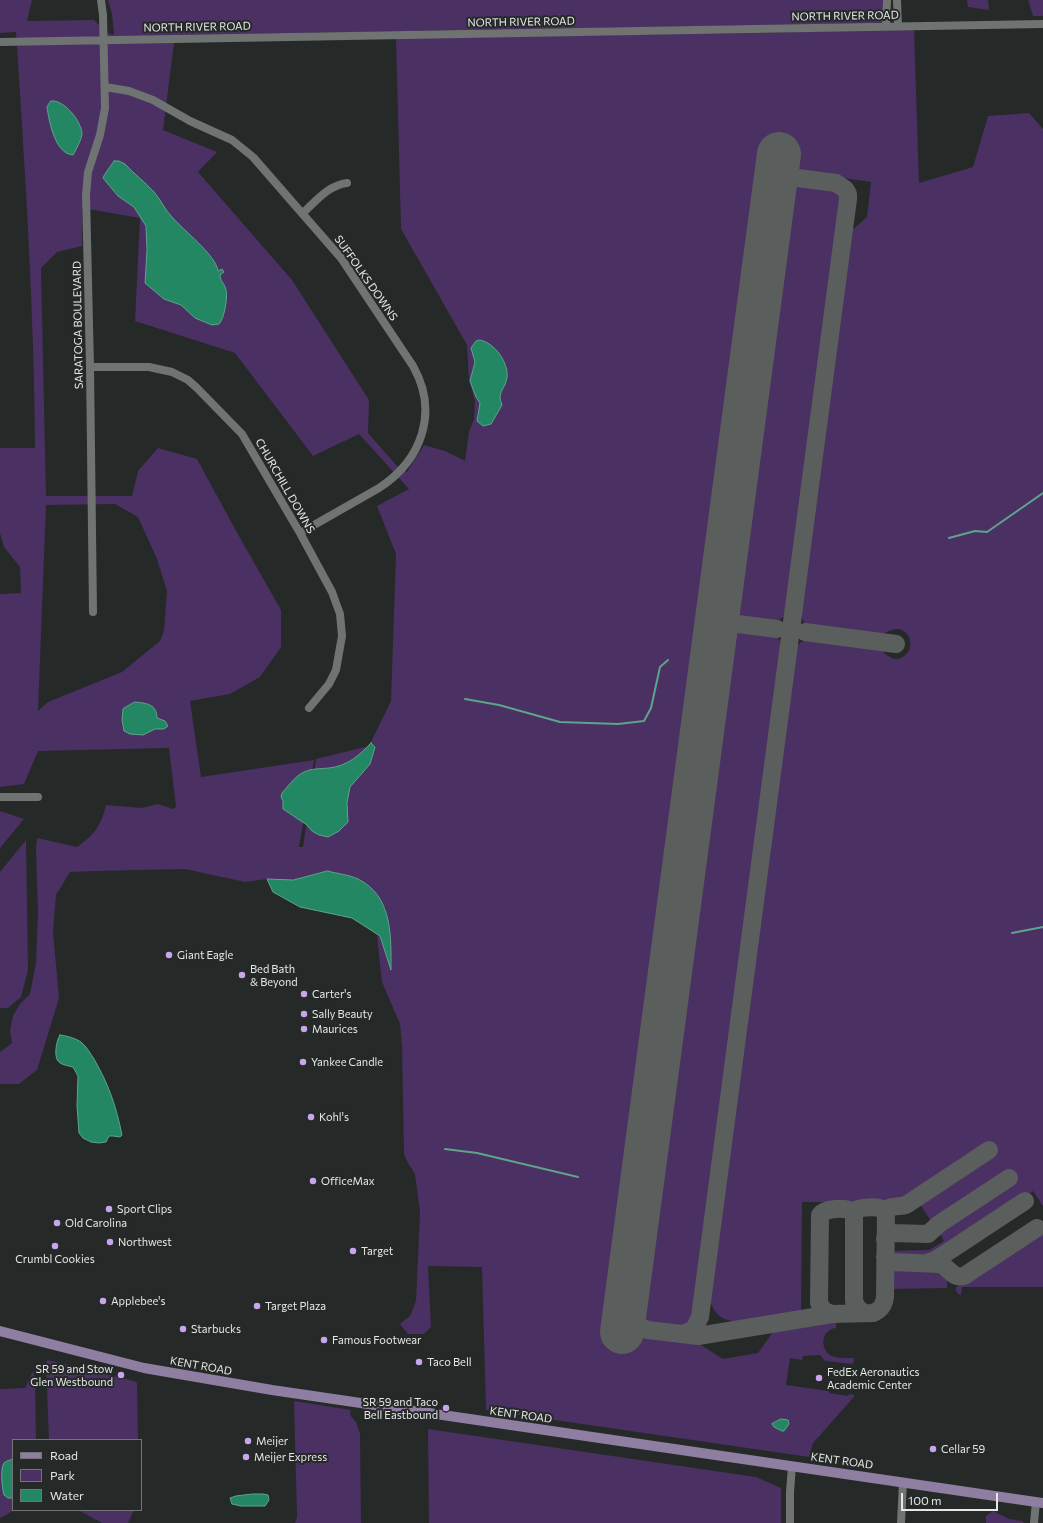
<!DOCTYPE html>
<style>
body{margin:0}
#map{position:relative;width:1043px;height:1523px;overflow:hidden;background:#252927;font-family:Commissioner,sans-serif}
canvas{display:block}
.legend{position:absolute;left:12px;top:1439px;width:130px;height:72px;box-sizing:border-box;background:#252927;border:1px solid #717573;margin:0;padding:5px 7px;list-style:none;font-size:12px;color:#e4e7e6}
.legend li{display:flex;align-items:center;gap:8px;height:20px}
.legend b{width:20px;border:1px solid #717573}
.scale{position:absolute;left:901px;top:1493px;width:97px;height:18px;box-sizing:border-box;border:2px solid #e4e7e6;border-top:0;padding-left:5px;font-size:12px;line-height:14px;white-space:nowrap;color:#e4e7e6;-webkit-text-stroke:3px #252927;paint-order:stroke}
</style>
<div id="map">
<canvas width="1043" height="1523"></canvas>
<ul class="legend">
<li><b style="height:5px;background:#8e7ea2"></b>Road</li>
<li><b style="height:11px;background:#4a3063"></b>Park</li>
<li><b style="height:11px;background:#248764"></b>Water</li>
</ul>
<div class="scale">100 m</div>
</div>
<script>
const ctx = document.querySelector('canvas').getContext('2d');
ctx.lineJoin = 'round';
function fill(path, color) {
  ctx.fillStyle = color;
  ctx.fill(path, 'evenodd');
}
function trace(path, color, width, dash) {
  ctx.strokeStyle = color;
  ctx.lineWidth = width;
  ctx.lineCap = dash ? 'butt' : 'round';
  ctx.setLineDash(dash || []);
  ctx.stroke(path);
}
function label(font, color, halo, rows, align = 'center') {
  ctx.font = font + ' Commissioner,sans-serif';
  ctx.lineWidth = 4;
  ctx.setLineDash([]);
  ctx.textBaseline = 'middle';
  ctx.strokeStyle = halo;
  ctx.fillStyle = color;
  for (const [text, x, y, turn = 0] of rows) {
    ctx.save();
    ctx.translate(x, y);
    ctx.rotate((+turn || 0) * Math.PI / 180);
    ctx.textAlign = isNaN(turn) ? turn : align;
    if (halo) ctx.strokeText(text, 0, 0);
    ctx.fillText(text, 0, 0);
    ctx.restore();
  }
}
const green = new Path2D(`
 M0 0H32L27 21 94 20 107 33 114 35 112 14 108 0H883V23L175 35 163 130 217 152 198 172 292 280 369 400 368 433 397 466 407 472 424 445 445 451 465 461 469 432 474 419 475 401 469 380 467 345 401 229 396 38 760 33 914 29 919 183 973 167 988 116 1029 113 1043 129V1206L1033 1191 934 1256 924 1257 891 1255V1251L929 1250 944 1241 937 1229 1011 1179 1008 1175 933 1224 918 1201 992 1151 989 1146 907 1200 836 1204V1202H802L801 1312C793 1316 781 1316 771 1318 746 1322 714 1330 709 1295L793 655 795 649 801 642 811 639C832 642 854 643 875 647 884 649 886 658 896 659 902 659 908 654 910 648 911 643 910 638 907 634 896 622 887 635 876 635L815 628 805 624 800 615 850 232 867 217 871 182 787 170 788 156 770 153 613 1331 698 1343 723 1359 758 1353 775 1329 836 1320V1328C820 1330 820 1351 832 1356 838 1359 847 1358 854 1358L853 1364 825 1361 820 1355 803 1356 802 1360 790 1358 786 1385 829 1391V1393L848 1396 849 1394 854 1395V1397L813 1443 809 1457 486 1410 482 1267 428 1266 431 1327 424 1334H408L400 1324 410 1316 416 1301 420 1212 415 1174 408 1163 404 1154 402 1046 400 1024 382 982 377 937 386 908 328 871 293 880 267 879 245 882 185 869 96 871 70 872 56 895 53 932 59 998 37 1070 19 1084H0V1052L12 1043 10 1030 13 1016 20 1004 30 994 36 963 38 912 36 849 37 838 77 847C94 835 101 826 106 805L142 808 158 804 173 809 176 807 169 748 38 751 24 784 0 787V594L21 593 20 567 4 547 0 533V448H35C34 309 25 171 16 32L0 33ZM82 208 140 218 135 321 235 353 313 456 359 434 409 489 377 506 396 554 391 701 369 746 316 759 303 847H299L314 760 201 777 190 701 230 694 260 677 281 647V610L235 529 197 459 158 448 138 471 132 496H46L41 268 57 252 82 246ZM115 504 138 517 157 559 167 591 164 631 160 641 122 672 48 702 38 711 46 505Z
 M967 0H988L989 10 968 7Z
 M1028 0H1043V16H1033Z
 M789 183 833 189 839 195 842 203 788 609C782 629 757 620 741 619 733 615 730 609 729 600L784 190 785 186Z
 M736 630 775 635 781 642 783 648 694 1314C692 1322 688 1328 680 1328 664 1326 635 1328 636 1307L724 639 727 635Z
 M0 811 24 819 0 848Z
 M26 840 28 970 21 997 8 1008H0V872Z
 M1043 1228V1287H962L961 1295 958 1294 956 1291V1287Z
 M895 1268C913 1268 951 1260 947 1288L891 1289V1270Z
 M47 1360 134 1381 137 1383 138 1440H49L46 1365Z
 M33 1371 35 1378 36 1440H13V1510H15L0 1518V1389L25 1388Z
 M294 1401 351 1410 350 1415 356 1422 360 1434 361 1523H295L297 1517Z
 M428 1429 756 1477 781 1488V1523H429Z
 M78 1510H134L128 1523H102Z
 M993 1511 1009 1519 1022 1521 1024 1523H986V1516Z`);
const water = new Path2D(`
 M51 101C64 99 82 122 82 134 82 138 75 152 73 155 55 154 49 121 47 107Z
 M114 161H119L125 164C134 174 145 182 154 192 161 200 165 210 172 217 183 230 216 255 218 271L222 269 224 272 220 275C220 281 225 284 226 290 228 298 224 319 219 324L212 325 195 318 181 305 164 299 145 283 147 250 146 226 134 207 118 196 103 178C103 176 113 163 114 161Z
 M480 340C495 343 509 363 507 378 506 385 501 390 500 396 500 399 501 402 502 405L491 424 483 426 477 421 480 403 476 397 470 381 475 362 471 348 476 341Z
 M135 702C146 703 157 704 157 718L165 721 168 726 164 729H155L143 735 130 734 124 731 122 720 123 709Z
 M371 743 375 747 370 764 350 787 347 803 348 822 339 831 328 837 319 835 312 831 307 825 283 809V801L281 797 282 793C288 786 295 777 302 773 311 768 320 769 329 768 347 766 359 756 371 743Z
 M328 871C338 874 350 875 358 879 393 896 391 937 391 970L380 936 352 918 300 907 273 892 267 879 293 880Z
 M60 1035C67 1036 75 1038 81 1042 87 1047 90 1053 94 1059 109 1085 116 1106 122 1135L120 1137 113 1136H109L106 1142 99 1143 91 1142 83 1138 79 1133 77 1106 78 1076 73 1067C69 1066 63 1065 60 1063 53 1059 56 1041 60 1035Z
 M781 1419 788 1420 789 1424 784 1431H782L774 1427 772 1424Z
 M13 1459V1498H8L4 1495C2 1488 0 1468 4 1463 6 1461 10 1460 13 1459Z
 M253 1494H263L268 1495 269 1500 265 1506H241L232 1504 230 1498 236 1496Z`);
const stream = new Path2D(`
 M949 538 975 531 987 532 1043 493
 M465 699 499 705 560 722 618 724 644 721 651 708 660 667 668 660
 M1012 933 1043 927
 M445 1149 477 1153 578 1177`);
const taxiway = new Path2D(`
 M721 593C720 607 723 618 738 624
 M805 632 896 644
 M714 643C718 632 725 626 738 624L777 629
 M885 1239 888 1234 891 1233 928 1234 939 1224 1009 1178
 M885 1257 888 1262H891L940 1264C950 1268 952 1279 964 1276L1037 1228
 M927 1263 937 1259 1025 1201
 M627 1298 628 1308 631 1318 640 1327 648 1330 698 1336 832 1314 873 1313C881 1310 884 1305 885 1297L886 1211C890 1205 900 1207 906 1205L989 1150
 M865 1313 858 1309 854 1301V1215L856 1210C862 1207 878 1206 884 1210L885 1214
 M832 1314 824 1311 819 1303 820 1215C825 1208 846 1207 853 1212L854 1215
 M683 1334 694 1329 700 1317 848 199V194L845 189 836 183 790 177 779 180 775 187`);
const runway = new Path2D(`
 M622 1332 779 154`);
const minor = new Path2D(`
 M897 0 898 26
 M886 26 887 0
 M0 42 1043 24
 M105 87 129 91 153 100 190 121 232 140 253 157 341 258 413 366C439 412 422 460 379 488L300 533
 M303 213C316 201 329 185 347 183
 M90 367H149L172 372 188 380 197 388 242 434 300 533 332 592 340 614 342 636 336 670 329 684 309 708
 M93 612 90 367 86 195 88 172 100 135 105 108 103 15 101 0
 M0 797H38
 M790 1523V1492L792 1466
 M901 1523 903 1482
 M1034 1523 1036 1502`);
const major = new Path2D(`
 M0 1331 144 1368 272 1390 1043 1503`);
const markers = [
 [169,955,4,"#c9a5ee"],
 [242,975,4,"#c9a5ee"],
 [304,994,4,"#c9a5ee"],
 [304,1014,4,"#c9a5ee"],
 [304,1029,4,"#c9a5ee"],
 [303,1062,4,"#c9a5ee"],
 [311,1117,4,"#c9a5ee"],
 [313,1181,4,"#c9a5ee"],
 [109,1209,4,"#c9a5ee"],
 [57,1223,4,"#c9a5ee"],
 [110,1242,4,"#c9a5ee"],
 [55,1246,4,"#c9a5ee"],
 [353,1251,4,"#c9a5ee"],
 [103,1301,4,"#c9a5ee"],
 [257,1306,4,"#c9a5ee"],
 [183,1329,4,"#c9a5ee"],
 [324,1340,4,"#c9a5ee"],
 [419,1362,4,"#c9a5ee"],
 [121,1375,4,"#c9a5ee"],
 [819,1378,4,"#c9a5ee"],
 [446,1408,4,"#c9a5ee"],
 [248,1441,4,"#c9a5ee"],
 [933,1449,4,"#c9a5ee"],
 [246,1457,4,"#c9a5ee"]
];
const streetNames = [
 ["NORTH RIVER ROAD",845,16,-1],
 ["NORTH RIVER ROAD",521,22,-1],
 ["NORTH RIVER ROAD",197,27,-1],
 ["SUFFOLKS DOWNS",366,278,55],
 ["SARATOGA BOULEVARD",78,325,-91],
 ["CHURCHILL DOWNS",285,486,60],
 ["KENT ROAD",201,1366,10],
 ["KENT ROAD",521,1415,8],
 ["KENT ROAD",842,1461,8]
];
const poiNames = [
 ["Giant Eagle",177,955],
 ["Bed Bath",250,969],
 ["& Beyond",250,982],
 ["Carter's",312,994],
 ["Sally Beauty",312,1014],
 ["Maurices",312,1029],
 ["Yankee Candle",311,1062],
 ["Kohl's",319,1117],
 ["OfficeMax",321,1181],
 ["Sport Clips",117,1209],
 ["Old Carolina",65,1223],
 ["Northwest",118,1242],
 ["Target",361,1251],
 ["Crumbl Cookies",55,1259,"center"],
 ["Applebee's",111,1301],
 ["Target Plaza",265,1306],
 ["Starbucks",191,1329],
 ["Famous Footwear",332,1340],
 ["Taco Bell",427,1362],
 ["SR 59 and Stow",113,1369,"right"],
 ["Glen Westbound",113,1382,"right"],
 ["FedEx Aeronautics",827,1372],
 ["Academic Center",827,1385],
 ["SR 59 and Taco",438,1402,"right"],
 ["Bell Eastbound",438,1415,"right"],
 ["Meijer",256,1441],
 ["Cellar 59",941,1449],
 ["Meijer Express",254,1457]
];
fill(green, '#4a3063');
fill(water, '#248764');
trace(water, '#5ea48b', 1);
trace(stream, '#5ea48b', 2);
trace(taxiway, '#5a5e5c', 18);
trace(runway, '#5a5e5c', 44);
trace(minor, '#6f7371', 8);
trace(major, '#8e7ea2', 10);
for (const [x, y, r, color] of markers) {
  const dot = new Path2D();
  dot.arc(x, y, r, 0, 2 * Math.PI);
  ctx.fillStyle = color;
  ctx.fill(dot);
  trace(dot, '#252927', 1.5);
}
label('11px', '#e4e7e6', '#252927', streetNames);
label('11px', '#e4e7e6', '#252927', poiNames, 'left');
</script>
